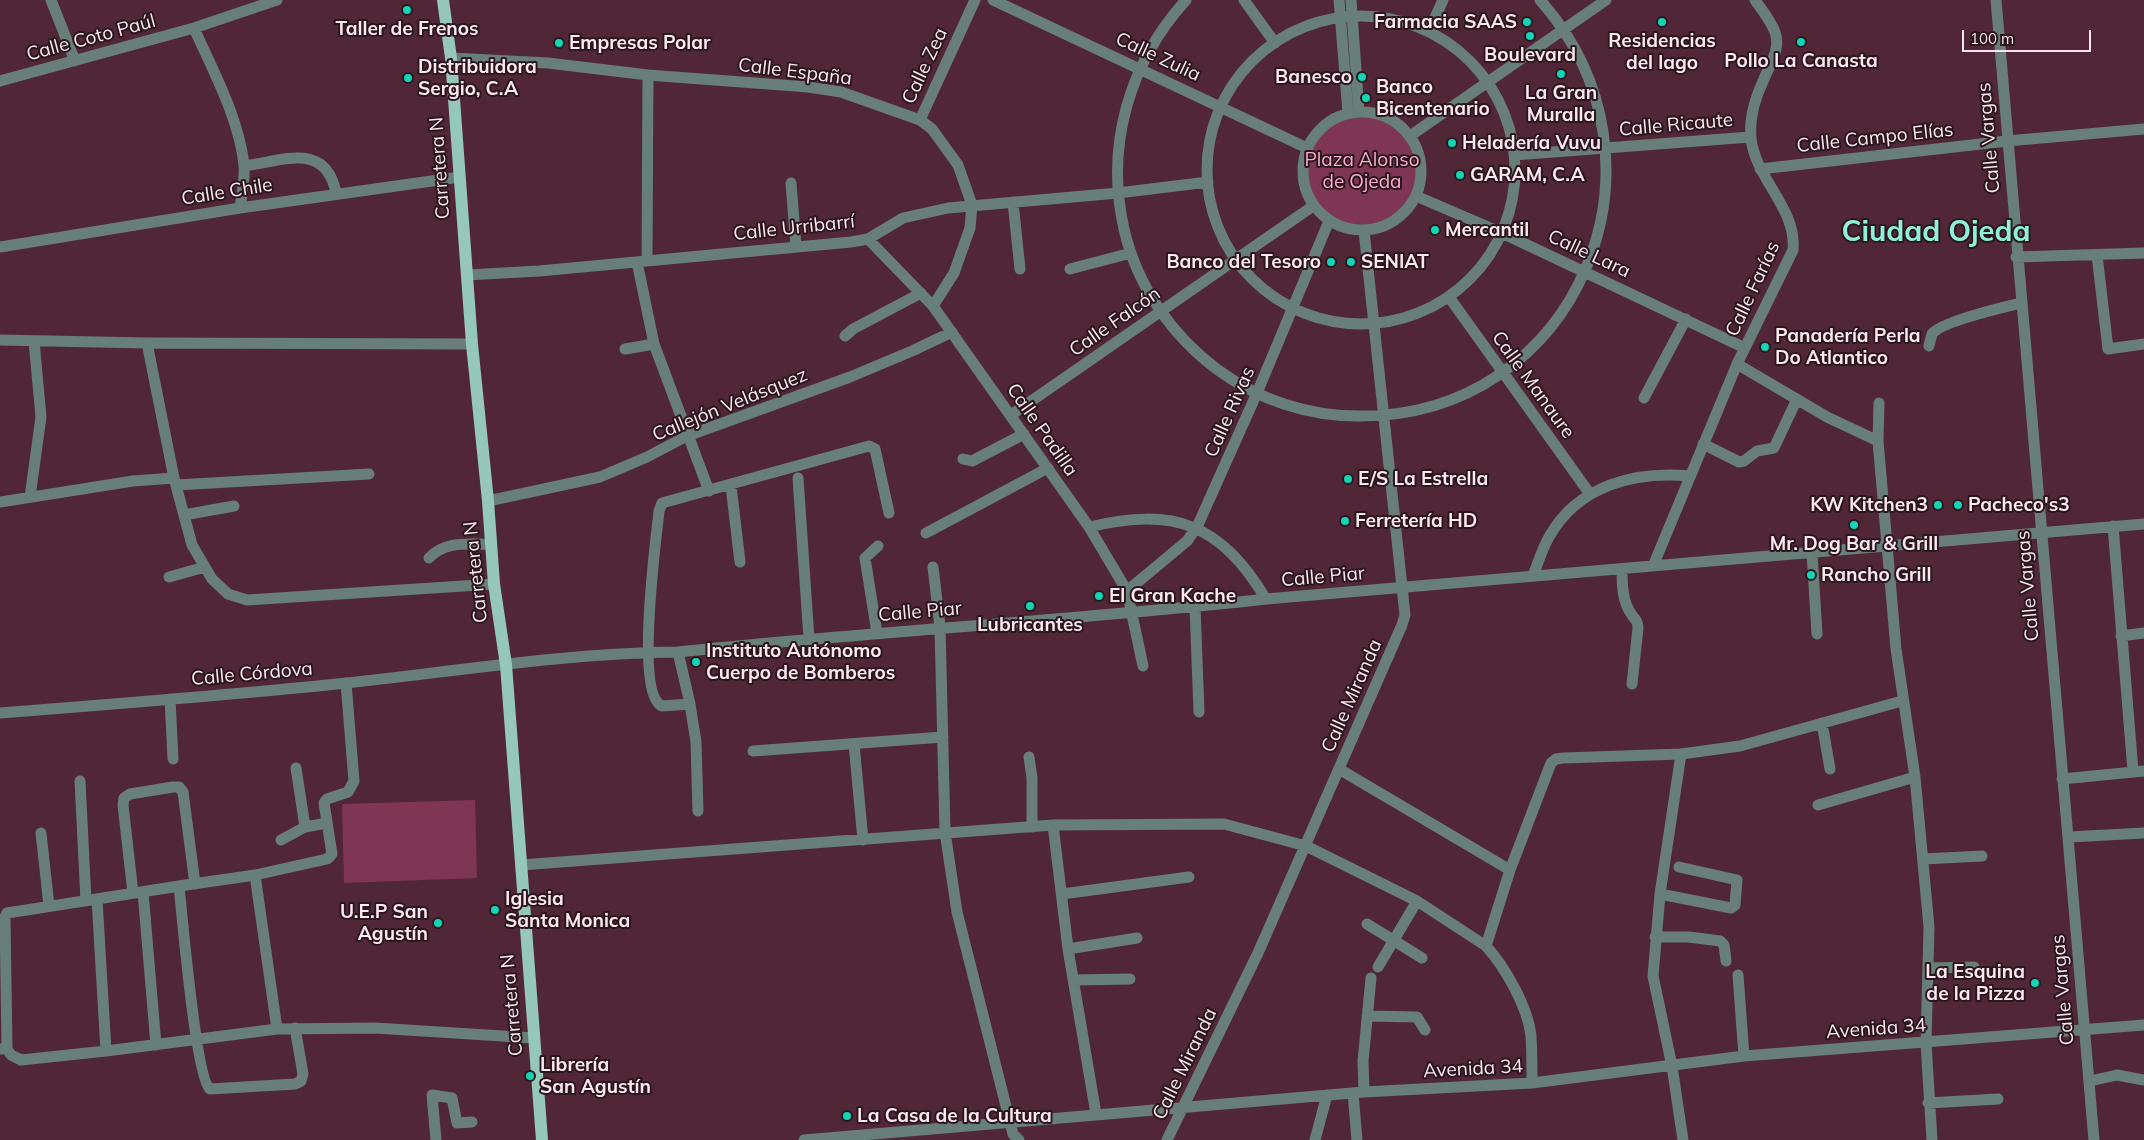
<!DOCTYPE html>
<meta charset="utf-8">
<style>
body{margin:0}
#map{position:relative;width:2144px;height:1140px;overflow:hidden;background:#512637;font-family:Mulish,sans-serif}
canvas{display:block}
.scale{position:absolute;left:1962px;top:30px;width:129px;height:22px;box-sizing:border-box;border:2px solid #fee7ee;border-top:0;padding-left:6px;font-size:15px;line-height:18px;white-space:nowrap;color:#fee7ee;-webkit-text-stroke:4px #2a171e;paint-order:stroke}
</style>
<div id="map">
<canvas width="2144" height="1140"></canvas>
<div class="scale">100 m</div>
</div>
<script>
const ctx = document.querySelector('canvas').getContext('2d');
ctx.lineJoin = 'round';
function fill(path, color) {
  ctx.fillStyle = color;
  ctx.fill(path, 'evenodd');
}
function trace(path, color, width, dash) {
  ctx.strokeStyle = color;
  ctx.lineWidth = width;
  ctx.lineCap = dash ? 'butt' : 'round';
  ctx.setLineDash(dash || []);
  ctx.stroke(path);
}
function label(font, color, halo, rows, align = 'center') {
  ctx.font = font + ' Mulish,sans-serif';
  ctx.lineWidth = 4;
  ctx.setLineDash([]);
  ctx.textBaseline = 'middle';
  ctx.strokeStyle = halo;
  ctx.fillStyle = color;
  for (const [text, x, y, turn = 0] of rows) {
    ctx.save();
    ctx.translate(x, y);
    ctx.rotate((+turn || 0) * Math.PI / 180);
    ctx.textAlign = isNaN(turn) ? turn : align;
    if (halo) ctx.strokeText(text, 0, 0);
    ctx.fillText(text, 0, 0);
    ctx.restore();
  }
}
const green = new Path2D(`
 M1303 171a59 59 0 1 1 118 0a59 59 0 1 1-118 0Z
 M475 800 477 878 344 883 342 804Z`);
const minor = new Path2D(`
 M51 0 75 61
 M993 0 1307 148
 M1186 0C1129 63 1105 146 1124 229 1137 286 1172 336 1218 370 1259 400 1308 416 1358 416 1578 418 1684 161 1540 0
 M1244 0 1275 43
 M1339 0 1348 113
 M1351 0 1359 112
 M1996 0 2094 1140
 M1207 170a154 154 0 1 1 308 0a154 154 0 1 1-308 0Z
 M194 28C213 71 239 118 244 165 245 180 242 194 240 208
 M1429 31 1443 0
 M451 58 548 63 648 75 808 87 841 92 920 120 932 129 958 165 972 205 970 228 954 273 933 306
 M0 81 194 28 277 0
 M1303 171a59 59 0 1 1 118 0a59 59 0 1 1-118 0Z
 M920 120 975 0
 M1410 136 1606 0
 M1514 155 1750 137
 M244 166C283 161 326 141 336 193
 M1760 169 2007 141 2144 129
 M791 183 796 246
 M1416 196 1502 233 1745 348
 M1013 202 1020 269
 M868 239 933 306 1089 527 1127 591 1143 666
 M0 247 240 208 460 177
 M2097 255 2108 349 2144 344
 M2016 257 2144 253
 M647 261 648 75
 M637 262 654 344 709 491
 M1070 269 1131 253
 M467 275 539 271 851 242 868 239 903 218 948 208 1118 193 1208 182
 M1449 297 1590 494
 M845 336 853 329 921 293
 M0 340 147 343 472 344
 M147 343 174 478 192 545 212 579 228 594 247 600 494 584
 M1929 346 1932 334C1940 322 2004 307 2021 303
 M625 349 654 344
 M1737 364 1827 417 1878 441
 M1644 398 1686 319
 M1879 403 1878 441 1896 649 1915 777 1929 927 1926 1043 1932 1140
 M1011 415 1313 206
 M1703 444 1739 462 1744 461 1757 451 1774 448 1797 399
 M963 459 972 461 1024 434
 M798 478 809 639
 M176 485 369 474
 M731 486 740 562
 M30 497 41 417 34 341
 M488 501 600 477 647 457 687 436 850 377 912 351 952 332
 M0 502 133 481 174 478
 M184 515 234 506
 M2113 526 2133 771
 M1089 527C1174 507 1220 523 1266 599
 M926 533 1048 468
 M1812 553 1817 634
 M429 558C446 540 468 545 491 544
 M1653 566 1737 364 1793 250C1797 208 1755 179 1751 138 1749 119 1756 96 1764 79 1770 64 1781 49 1775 32 1771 21 1762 10 1755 0
 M933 567 940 627 945 832 957 912 1010 1122 1013 1134 1019 1140
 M1622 569C1622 583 1622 602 1632 615 1636 621 1638 621 1638 628L1632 684
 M1533 576C1538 563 1542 549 1549 537 1578 485 1635 471 1690 476
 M169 577 205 567
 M1127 591 1187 541 1197 527 1257 393 1329 221
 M1195 607 1199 712
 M877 633 865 558 878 546
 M2121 636 2144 633
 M678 652 690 704 662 706C635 694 656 540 659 511L662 503 869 446 875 449 889 513
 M170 699 173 759
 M690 704 696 742 698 811
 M0 713C116 704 231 695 347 683 457 671 567 653 678 652 874 631 1071 621 1266 599L2144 524
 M1822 723 1830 769
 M854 744 863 840
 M753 751 943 737
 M1681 754 1660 894 1653 976 1672 1066 1683 1140
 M1029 757 1032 778V827
 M296 768 305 827
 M1339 769 1510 870
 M2062 779 2144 771
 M80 781 86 901
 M1818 805 1915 777
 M1053 825 1068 949 1096 1114
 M41 833 49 906
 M2069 837 2144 833
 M281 840 305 827 327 823
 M1923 859 1982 856
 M521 865 1053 825 1224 824 1306 846 1417 901 1486 946
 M255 875 277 1029
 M179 886 255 875 327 859 332 854 324 803 327 799 348 792 354 781 346 683
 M143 892 156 1045
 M133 893 123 805 124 798 130 794 173 787H179L183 792 195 884
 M1062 894 1189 877
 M1660 894 1731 908 1735 905 1737 880 1679 867
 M97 899 179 886C182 914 196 1079 210 1089L295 1084 301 1081 303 1074 295 1028
 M1367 924 1422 958
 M1655 937H1689L1720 941 1724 945 1726 961
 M1068 949 1137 938
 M1378 967 1417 901
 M1929 968 1974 967
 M1738 975 1744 1056
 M1074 980 1130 979
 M1367 1016 1417 1017 1425 1030
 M0 1049H7L11 1055 21 1060 106 1051 97 899 7 913 5 917 7 1049
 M106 1051 277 1029 375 1028 534 1038
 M2090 1081 2117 1075 2144 1080
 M1532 1083C1532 1068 1532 1052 1531 1036 1528 1007 1505 967 1486 946L1510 870 1551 763 1556 759 1564 758 1681 754 1740 746 1902 701
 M1364 1092 1363 1061 1371 978
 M1353 1093 1357 1140
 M1928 1103 1998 1099
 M436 1140 432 1095 452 1098 457 1123 472 1122
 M804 1140 1364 1092 1532 1083 1744 1056 2144 1025
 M1167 1140 1258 953 1402 625 1405 615 1364 231
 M1315 1140 1327 1095`);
const major = new Path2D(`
 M443 0 451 58 472 344 488 501 494 584 506 665 542 1140`);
const markers = [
 [407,10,5,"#11d5b4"],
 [1527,22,5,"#11d5b4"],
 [1662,22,5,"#11d5b4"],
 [1530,36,5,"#11d5b4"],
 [1801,42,5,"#11d5b4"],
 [559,43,5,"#11d5b4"],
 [1561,74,5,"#11d5b4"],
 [1362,77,5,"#11d5b4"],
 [408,78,5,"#11d5b4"],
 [1366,98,5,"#11d5b4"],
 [1452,143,5,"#11d5b4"],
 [1460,175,5,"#11d5b4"],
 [1435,230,5,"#11d5b4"],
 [1331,262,5,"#11d5b4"],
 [1351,262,5,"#11d5b4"],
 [1765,347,5,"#11d5b4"],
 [1348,479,5,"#11d5b4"],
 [1938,505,5,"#11d5b4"],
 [1958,505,5,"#11d5b4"],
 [1345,521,5,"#11d5b4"],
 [1854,525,5,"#11d5b4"],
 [1811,575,5,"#11d5b4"],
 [1099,596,5,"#11d5b4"],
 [1030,606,5,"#11d5b4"],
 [696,662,5,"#11d5b4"],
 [495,910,5,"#11d5b4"],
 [438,923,5,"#11d5b4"],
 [2035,983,5,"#11d5b4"],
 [530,1076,5,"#11d5b4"],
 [847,1116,5,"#11d5b4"]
];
const poiNames = [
 ["Farmacia SAAS",1517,22,"right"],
 ["Taller de Frenos",407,29,"center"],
 ["Residencias",1662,41,"center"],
 ["del lago",1662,63,"center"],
 ["Empresas Polar",569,43],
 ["Boulevard",1530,55,"center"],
 ["Pollo La Canasta",1801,61,"center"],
 ["Distribuidora",418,67],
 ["Sergio, C.A",418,89],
 ["Banesco",1352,77,"right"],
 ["Banco",1376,87],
 ["Bicentenario",1376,109],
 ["La Gran",1561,93,"center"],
 ["Muralla",1561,115,"center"],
 ["Heladería Vuvu",1462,143],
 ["GARAM, C.A",1470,175],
 ["Mercantil",1445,230],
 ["Banco del Tesoro",1321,262,"right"],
 ["SENIAT",1361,262],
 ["Panadería Perla",1775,336],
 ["Do Atlantico",1775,358],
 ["E/S La Estrella",1358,479],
 ["KW Kitchen3",1928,505,"right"],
 ["Pacheco's3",1968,505],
 ["Ferretería HD",1355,521],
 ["Mr. Dog Bar & Grill",1854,544,"center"],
 ["Rancho Grill",1821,575],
 ["El Gran Kache",1109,596],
 ["Lubricantes",1030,625,"center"],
 ["Instituto Autónomo",706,651],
 ["Cuerpo de Bomberos",706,673],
 ["Iglesia",505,899],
 ["Santa Monica",505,921],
 ["U.E.P San",428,912,"right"],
 ["Agustín",428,934,"right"],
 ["La Esquina",2025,972,"right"],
 ["de la Pizza",2025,994,"right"],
 ["Librería",540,1065],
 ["San Agustín",540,1087],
 ["La Casa de la Cultura",857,1116]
];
const streetNames = [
 ["Calle Coto Paúl",91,38,-15],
 ["Calle Zulia",1158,57,25],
 ["Calle Zea",925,66,-65],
 ["Calle España",795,72,7],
 ["Calle Ricaute",1676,125,-5],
 ["Calle Campo Elías",1875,138,-6],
 ["Calle Vargas",1989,138,-95],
 ["Carretera N",440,168,-94],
 ["Calle Chile",227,192,-9],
 ["Calle Urribarrí",794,228,-6],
 ["Calle Lara",1589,254,25],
 ["Calle Farías",1753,289,-65],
 ["Calle Falcón",1115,322,-35],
 ["Calle Manaure",1533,385,54],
 ["Callejón Velásquez",730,405,-22],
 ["Calle Rivas",1230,412,-66],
 ["Calle Padilla",1042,430,55],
 ["Carretera N",476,572,-96],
 ["Calle Piar",1323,577,-5],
 ["Calle Vargas",2028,586,-95],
 ["Calle Piar",920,612,-5],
 ["Calle Córdova",252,674,-5],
 ["Calle Miranda",1352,696,-66],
 ["Calle Vargas",2063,990,-95],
 ["Carretera N",512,1005,-95],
 ["Avenida 34",1876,1029,-4],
 ["Calle Miranda",1185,1064,-64],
 ["Avenida 34",1473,1069,-3]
];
const parkNames = [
 ["Plaza Alonso",1362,160],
 ["de Ojeda",1362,182]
];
const townNames = [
 ["Ciudad Ojeda",1936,232]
];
fill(green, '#7f3655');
trace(minor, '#677f78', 11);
trace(major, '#95c8ba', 12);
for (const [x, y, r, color] of markers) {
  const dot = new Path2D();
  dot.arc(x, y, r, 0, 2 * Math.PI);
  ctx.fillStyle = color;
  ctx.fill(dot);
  trace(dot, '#2a171e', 2);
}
label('bold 19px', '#fee7ee', '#2a171e', poiNames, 'left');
label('19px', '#fee7ee', '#2a171e', streetNames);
label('19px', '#fcabc8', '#2a171e', parkNames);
label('bold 29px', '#8ff1d9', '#2a171e', townNames);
</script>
